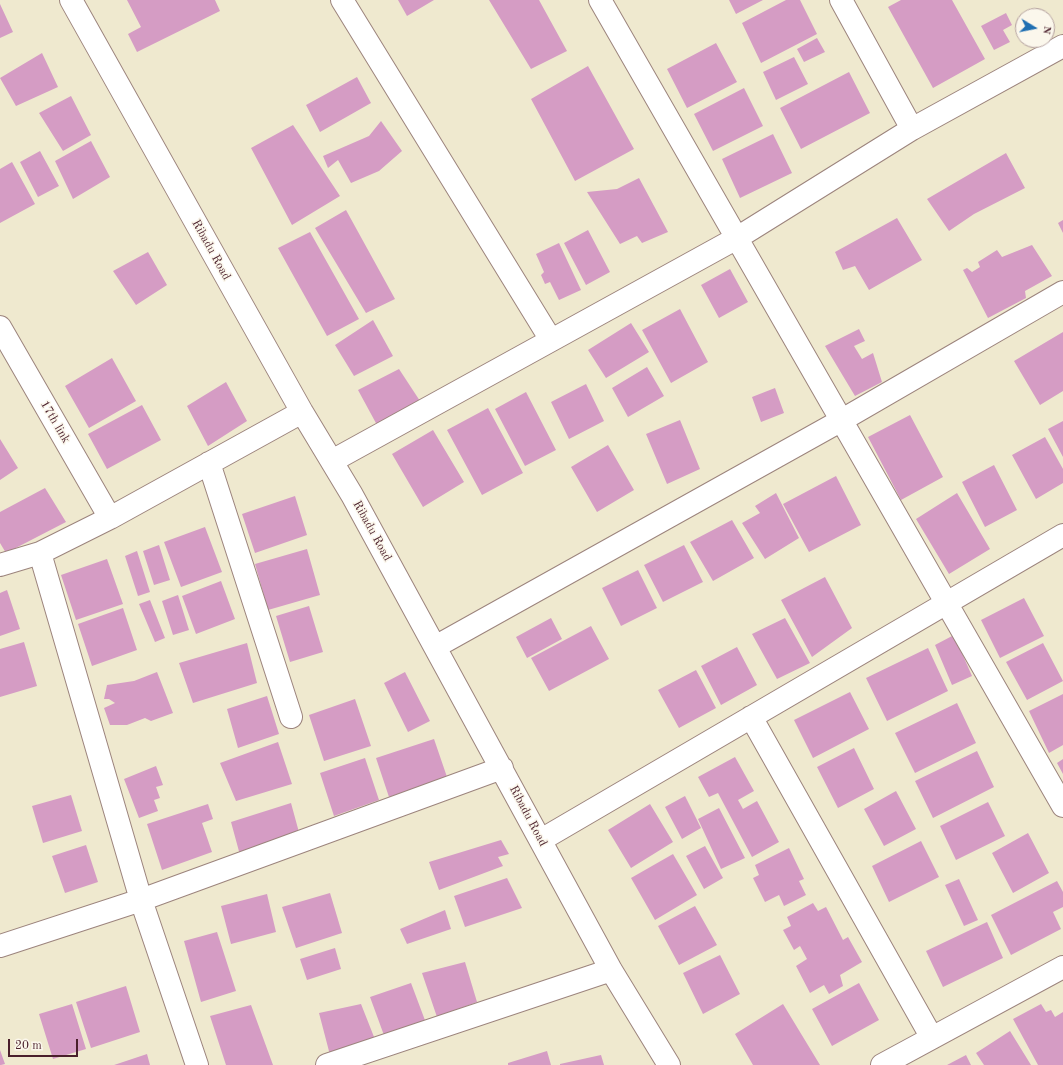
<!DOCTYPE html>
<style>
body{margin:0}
#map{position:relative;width:1063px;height:1065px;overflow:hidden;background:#efe9cf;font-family:"Old Standard TT",serif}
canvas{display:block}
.north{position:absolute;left:1015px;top:8px;width:40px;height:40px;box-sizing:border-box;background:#fbf7ec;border:1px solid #b4a19f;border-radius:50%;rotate:100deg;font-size:11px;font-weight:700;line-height:16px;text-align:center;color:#4a1f2b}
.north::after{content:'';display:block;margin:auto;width:14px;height:18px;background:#1f6fb2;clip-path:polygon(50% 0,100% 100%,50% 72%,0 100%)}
.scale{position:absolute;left:8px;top:1039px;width:70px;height:18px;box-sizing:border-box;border:2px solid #4a1f2b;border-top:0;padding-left:5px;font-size:12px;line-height:14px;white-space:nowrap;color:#4a1f2b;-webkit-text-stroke:3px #fbf7ec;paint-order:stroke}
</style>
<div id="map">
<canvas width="1063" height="1065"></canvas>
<div class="north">N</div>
<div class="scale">20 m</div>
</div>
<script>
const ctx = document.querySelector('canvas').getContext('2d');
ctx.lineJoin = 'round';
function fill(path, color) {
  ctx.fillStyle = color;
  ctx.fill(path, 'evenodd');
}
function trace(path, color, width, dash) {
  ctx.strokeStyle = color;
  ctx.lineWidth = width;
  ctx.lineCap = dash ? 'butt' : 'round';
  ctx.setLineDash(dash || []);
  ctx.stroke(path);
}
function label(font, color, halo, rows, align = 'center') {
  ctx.font = font + ' "Old Standard TT",serif';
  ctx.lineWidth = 3;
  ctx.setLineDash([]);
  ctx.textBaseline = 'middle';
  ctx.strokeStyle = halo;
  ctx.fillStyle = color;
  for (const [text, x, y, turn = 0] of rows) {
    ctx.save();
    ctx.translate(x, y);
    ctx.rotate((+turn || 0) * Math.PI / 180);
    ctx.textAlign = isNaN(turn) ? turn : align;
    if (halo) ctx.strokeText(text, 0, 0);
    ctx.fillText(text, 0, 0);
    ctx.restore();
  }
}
const building = new Path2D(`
 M127 0H215L220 11 137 52 128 34 141 27Z
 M398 0H434L407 16Z
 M489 0H539L567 51 531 69Z
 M729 0H763L736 14Z
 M786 0H800L817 34 761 63 742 23Z
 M901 0H952L985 59 933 88 888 7Z
 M0 4 13 32 0 38Z
 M1006 13 1012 25 1003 30 1010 42 994 50 981 26Z
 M817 38 825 52 804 62 797 49Z
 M716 43 737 82 687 108 667 69Z
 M42 53 58 87 16 106 0 78Z
 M794 57 808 84 776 100 763 72Z
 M588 66 634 149 575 181 531 99Z
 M849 72 870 113 801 149 780 108Z
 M357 77 371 103 320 132 306 105Z
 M744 88 763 126 713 151 694 114Z
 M71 96 91 135 63 151 39 113Z
 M381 121 402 151 379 171 351 183 338 160 328 168 323 156 369 136Z
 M293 125 340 196 292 225 251 148Z
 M773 134 792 173 740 198 722 159Z
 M91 141 110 177 73 199 55 161Z
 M40 151 59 186 38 197 20 162Z
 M1006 153 1025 188 974 214 949 231 927 199Z
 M12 162 35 204 0 223V169Z
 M639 178 668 232 642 243 637 236 620 244 587 192 617 189Z
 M346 210 395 299 366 313 315 228Z
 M897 218 922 260 869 290 855 266 843 270 835 252Z
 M1063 220V233L1058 223Z
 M588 230 610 272 586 285 564 243Z
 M310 232 359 319 327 336 278 248Z
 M559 243 581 290 559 300 550 282 545 284 541 275 544 272 536 254Z
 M1032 245 1052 276 1025 291 1026 298 988 318 963 270 967 268 972 272 980 267 978 262 997 250 1002 257Z
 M148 252 167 285 136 305 113 271Z
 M730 269 748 302 719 318 701 285Z
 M680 309 708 362 671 383 642 330Z
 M373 320 393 356 354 376 335 345Z
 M631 323 649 352 606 378 588 350Z
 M859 329 865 341 854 346 862 359 873 353 882 382 855 396 825 346Z
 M1063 332V391L1040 405 1014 361Z
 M112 358 136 401 89 428 65 386Z
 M647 367 664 396 628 417 612 388Z
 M399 369 420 401 377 425 358 390Z
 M226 382 247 421 208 446 187 406Z
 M586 384 604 421 569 439 551 402Z
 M775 388 784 413 761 422 752 397Z
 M526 392 556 450 525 466 495 409Z
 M142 405 161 440 107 469 88 434Z
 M488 408 523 473 482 495 447 430Z
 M910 415 943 477 901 500 868 437Z
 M680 420 700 469 667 484 646 434Z
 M1063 421V457L1048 429Z
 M433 430 464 482 423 507 392 454Z
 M1045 437 1063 469V483L1036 499 1012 455Z
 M0 439 18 468 0 480Z
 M608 445 634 490 597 512 571 467Z
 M994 465 1017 510 985 527 962 482Z
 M836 476 861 525 809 552 783 504Z
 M45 488 66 522 6 553 0 543V512Z
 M776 493 799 538 765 559 742 523 760 513 755 506Z
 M957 493 990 549 949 574 916 519Z
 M295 496 307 535 255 553 242 514Z
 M732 520 754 558 713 581 690 542Z
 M205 527 222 572 181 587 164 542Z
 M159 545 170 580 154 585 143 551Z
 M684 545 703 582 663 602 644 565Z
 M307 549 320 595 268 610 255 564Z
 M137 551 150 592 138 596 125 556Z
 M107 559 123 604 76 620 61 575Z
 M638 570 657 608 621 626 602 588Z
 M825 577 852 628 812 657 781 600Z
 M221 581 235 619 196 634 182 596Z
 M7 590 20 629 0 636V593Z
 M178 595 189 630 173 635 162 601Z
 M1024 598 1044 636 1000 658 981 620Z
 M150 600 165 638 155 642 139 604Z
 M309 606 323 652 290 662 276 616Z
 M123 608 137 650 92 666 78 624Z
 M551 618 562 639 527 658 516 637Z
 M785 618 810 663 777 679 752 634Z
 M591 626 609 659 549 691 531 658Z
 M954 635 972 676 952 685 935 645Z
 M24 642 37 686 0 697V649Z
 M247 643 257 683 193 703 179 663Z
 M1043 643 1063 681 1027 700 1006 662Z
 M737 647 757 685 721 705 701 666Z
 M928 648 948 691 887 721 866 678Z
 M696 670 716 708 679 728 658 690Z
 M157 672 173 713 151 721 145 718 127 725H110L104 708 115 703 109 699H104L107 685 134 681Z
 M405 672 430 721 408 732 384 683Z
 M850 692 869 729 813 758 794 720Z
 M1063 694V745L1049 753 1029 711Z
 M267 696 279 734 238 748 227 709Z
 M355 699 371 746 324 761 309 715Z
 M957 703 976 743 915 773 895 733Z
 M434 739 447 777 389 797 376 758Z
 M278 742 292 784 236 801 220 763Z
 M854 748 874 789 838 808 817 767Z
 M977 751 994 787 933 818 915 781Z
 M735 757 754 791 738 800 743 809 757 801 779 842 752 857 718 793 709 797 698 777Z
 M365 758 379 800 334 816 320 773Z
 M1063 759V774L1057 763Z
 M156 766 163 785 156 787 160 798 154 800 158 811 139 818 124 779Z
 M896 791 916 829 884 846 864 809Z
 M71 795 82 831 43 843 32 806Z
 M685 796 701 828 682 839 665 807Z
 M988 802 1005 836 956 860 940 826Z
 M291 803 300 836 240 855 231 822Z
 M208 804 213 819 202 823 212 852 162 870 147 824Z
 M650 804 673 842 631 868 608 830Z
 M719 808 745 858 721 869 698 819Z
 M1028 833 1049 873 1013 893 992 853Z
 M501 840 509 854 498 857 503 866 439 890 429 862Z
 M921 841 939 877 889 902 872 866Z
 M86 845 98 882 65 893 52 856Z
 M705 846 723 878 704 889 686 856Z
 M789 848 804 879 799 881 806 895 784 906 779 895 765 902 753 878 759 875 755 865Z
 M673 854 697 895 655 920 631 878Z
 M507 878 522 908 465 927 454 896Z
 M959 879 978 920 964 926 945 885Z
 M1057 881 1063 892V907L1053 912 1061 929 1011 955 991 915Z
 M330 893 342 933 296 948 282 907Z
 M267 894 276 932 231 944 221 906Z
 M813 903 818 911 826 907 843 940 848 937 862 962 840 975 843 986 829 994 824 985 810 993 796 966 807 959 800 946 794 950 783 930 791 926 787 917Z
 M695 906 717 945 679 965 658 926Z
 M445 910 451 929 407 944 400 929Z
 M987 922 1003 958 943 987 926 951Z
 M217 932 236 991 201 1002 184 941Z
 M335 948 341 969 307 980 300 959Z
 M720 955 740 994 703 1014 683 973Z
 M465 962 477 1002 437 1017 422 973Z
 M411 983 426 1023 385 1038 370 997Z
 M859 983 879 1020 832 1046 812 1009Z
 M126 986 140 1032 91 1048 76 1002Z
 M72 1004 86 1049 53 1059 39 1014Z
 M361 1004 376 1042 330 1055 319 1013Z
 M783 1004 820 1065H753L735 1034Z
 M1041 1004 1046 1012 1051 1010 1055 1017 1063 1012V1065H1038L1013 1019Z
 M251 1005 273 1065H226L210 1016Z
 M1010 1031 1031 1065H984L976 1053Z
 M0 1050 5 1064 1 1065H0Z
 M547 1051 551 1065H508V1063Z
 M147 1054 150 1065H114Z
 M601 1055 604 1065H560V1064Z
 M966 1055 971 1065H947Z`);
const minor = new Path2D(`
 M71 0 302 412 352 495 611 970 669 1065
 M342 0 551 340
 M600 0 1063 806
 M841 0 912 129
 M0 327 110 518
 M332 461 737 238 912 129 1063 46
 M209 463 291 717
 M0 565 40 553 110 518 302 412
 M435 647 842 420 1063 292
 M751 717 932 1038
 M541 840 1063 535
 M0 946 141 900 40 553
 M197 1065 141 900 502 768
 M327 1065 611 970
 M882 1065 1063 967`);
const streetNames = [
 ["Ribadu Road",211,250,61],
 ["17th link",55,422,60],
 ["Ribadu Road",372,531,61],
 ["Ribadu Road",528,816,62]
];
fill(building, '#d59cc4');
trace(minor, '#9c847d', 24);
trace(minor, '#fff', 22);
label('12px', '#4a1f2b', '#fbf7ec', streetNames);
</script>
